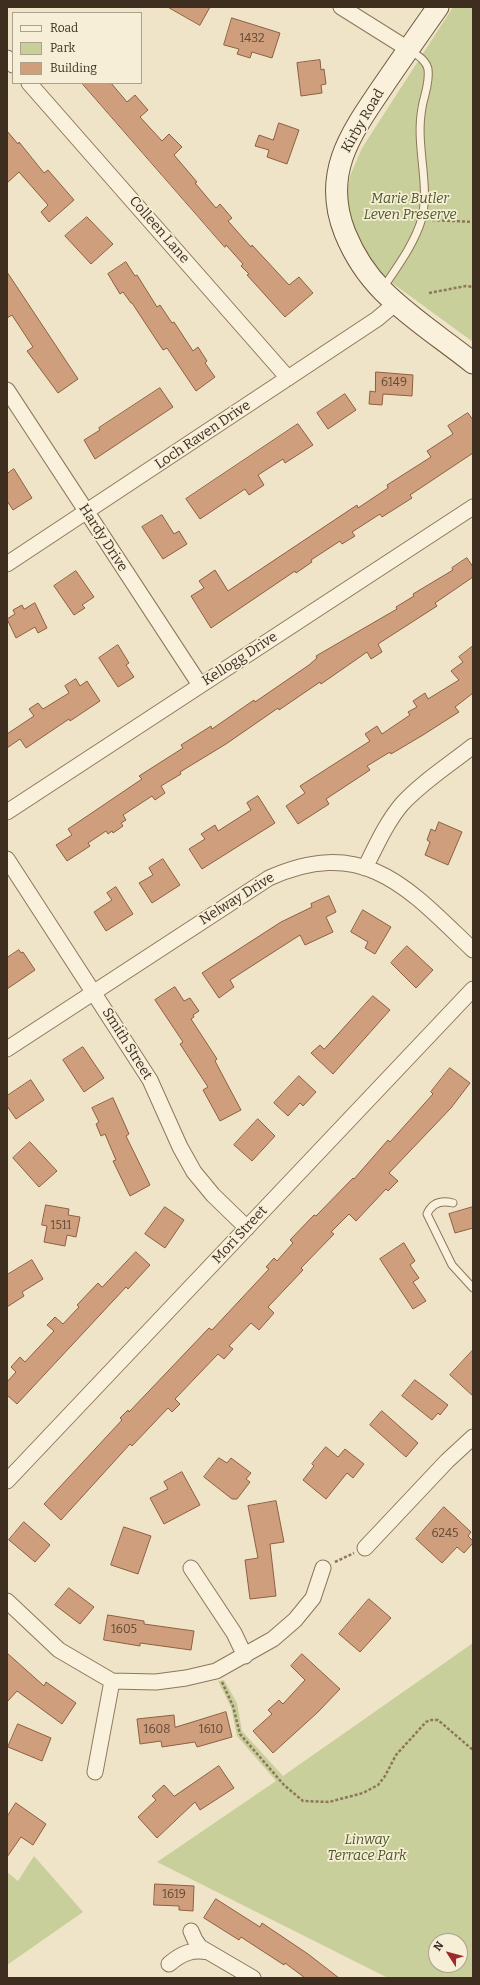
<!DOCTYPE html>
<style>
body{margin:0}
#map{position:relative;width:480px;height:1985px;overflow:hidden;background:#f0e4c8;font-family:Bitter,serif}
canvas{display:block}
.frame{position:absolute;inset:0;border:8px solid #3d2e20;pointer-events:none}
.legend{position:absolute;left:12px;top:12px;width:130px;height:72px;box-sizing:border-box;background:#f7eed8;border:1px solid #ada18e;margin:0;padding:5px 7px;list-style:none;font-size:12px;color:#3d2e20}
.legend li{display:flex;align-items:center;gap:8px;height:20px}
.legend b{width:20px;border:1px solid #ada18e}
.north{position:absolute;left:428px;top:1933px;width:40px;height:40px;box-sizing:border-box;background:#f7eed8;border:1px solid #ada18e;border-radius:50%;rotate:306deg;font-size:11px;font-weight:700;line-height:16px;text-align:center;color:#3d2e20}
.north::after{content:'';display:block;margin:auto;width:14px;height:18px;background:#9e2a2b;clip-path:polygon(50% 0,100% 100%,50% 72%,0 100%)}
</style>
<div id="map">
<canvas width="480" height="1985"></canvas>
<div class="frame"></div>
<ul class="legend">
<li><b style="height:5px;background:#faf1dc"></b>Road</li>
<li><b style="height:11px;background:#c9cf9b"></b>Park</li>
<li><b style="height:11px;background:#cf9f7d"></b>Building</li>
</ul>
<div class="north">N</div>
</div>
<script>
const ctx = document.querySelector('canvas').getContext('2d');
ctx.lineJoin = 'round';
function fill(path, color) {
  ctx.fillStyle = color;
  ctx.fill(path, 'evenodd');
}
function trace(path, color, width, dash) {
  ctx.strokeStyle = color;
  ctx.lineWidth = width;
  ctx.lineCap = dash ? 'butt' : 'round';
  ctx.setLineDash(dash || []);
  ctx.stroke(path);
}
function label(font, color, halo, rows, align = 'center') {
  ctx.font = font + ' Bitter,serif';
  ctx.lineWidth = 3.5;
  ctx.setLineDash([]);
  ctx.textBaseline = 'middle';
  ctx.strokeStyle = halo;
  ctx.fillStyle = color;
  for (const [text, x, y, turn = 0] of rows) {
    ctx.save();
    ctx.translate(x, y);
    ctx.rotate((+turn || 0) * Math.PI / 180);
    ctx.textAlign = isNaN(turn) ? turn : align;
    if (halo) ctx.strokeText(text, 0, 0);
    ctx.fillText(text, 0, 0);
    ctx.restore();
  }
}
const green = new Path2D(`
 M453 7H473V342L373 269 351 230 346 200 350 176 362 148Z
 M473 1643V1978H388L157 1862 276 1781 237 1736 231 1707 218 1681 224 1680 237 1703 242 1731 283 1776ZM436 1941H460V1965H436Z
 M34 1856 83 1912 7 1965V1872L18 1881Z`);
const building = new Path2D(`
 M168 7H210L200 25Z
 M232 18 280 33 272 58 252 52 250 58 237 54 239 49 224 45Z
 M320 60 321 70 324 69 326 84 321 85 322 93 301 96 297 63Z
 M82 83H111L127 102 135 95 148 110 140 117 162 141 169 134 182 147 174 155 197 182 195 183 216 208 220 204 232 218 228 221 251 247 252 245 289 285 299 277 313 293 285 317 247 275 249 274 241 266 243 264 226 245 225 247Z
 M279 123 299 130 287 164 267 157 269 150 255 146 259 135 273 140Z
 M7 131 18 144 19 142 44 173 48 170 74 200 49 222 41 212 48 205 19 172 7 183Z
 M87 217 113 244 91 264 65 236Z
 M126 262 135 276 137 275 157 307 160 305 172 323 174 322 193 351 198 347 207 361 205 363 215 377 196 391 167 348 163 350 132 303H131L123 292 120 294 108 274Z
 M7 272 78 379 58 393 27 351 33 347 12 315 7 318Z
 M376 372 413 375 412 396 383 394 382 405 369 404 370 391 375 392Z
 M160 388 173 407 95 459 84 440 100 430 99 428Z
 M345 394 356 410 328 429 317 413Z
 M468 413 473 420V453L410 495 412 498 382 517 380 514 352 532 355 536 342 544 340 541 311 560 312 562 296 573 295 571 211 628 191 596 204 588 199 581 215 570 228 591 357 505 358 508 388 488 387 485 431 457 427 451 453 434 448 426Z
 M298 424 313 445 285 463 283 459 258 475 264 485 249 495 245 489 200 519 186 499Z
 M14 469 32 498 13 510 7 501V474Z
 M162 515 174 534 179 531 187 544 163 559 142 527Z
 M467 558 473 567V577L435 603 437 606 378 644 382 652 371 659 367 652 321 684 320 682 279 710 278 708 226 744 180 772 181 774 161 786 165 793 155 800 152 796 123 815 126 820 121 823 123 826 113 833 112 831 108 834 106 831 88 843 90 846 67 861 56 845 72 835 68 829 142 779 139 776 183 748 181 745 211 726 212 729 254 700 255 702 309 665 317 658 316 656 397 609 396 607 414 596 413 594 453 570 452 568Z
 M76 571 94 597 82 605 85 608 74 615 54 586Z
 M35 603 47 628 38 633 35 627 16 638 7 619 15 614 13 610 22 605 24 609Z
 M118 645 129 663 126 665 134 677 118 687 99 658Z
 M473 646V693L455 707 459 712 423 735 391 754 390 752 367 766 370 770 326 799 329 804 298 824 286 806 305 793 300 786 370 741 365 734 377 726 382 734 410 715 408 712 417 707 413 701 425 693 428 699 459 680 451 671 463 662 459 657Z
 M76 679 80 686 87 681 100 701 70 721 69 719 26 748 20 739 7 748V734L34 716 29 709 38 703 43 709 69 693 65 686Z
 M258 796 275 823 202 869 189 849 205 839 201 834 215 825 218 831 251 810 247 803Z
 M439 822 462 832 448 865 425 855 430 842 427 840 431 829 435 831Z
 M163 859 180 885 152 903 139 883 153 875 149 868Z
 M116 887 133 914 106 931 94 912 112 900 107 893Z
 M329 896 336 912 326 917 333 932 305 945 300 935 230 980 234 987 219 998 202 973 281 922 312 907 311 904Z
 M363 910 391 927 375 954 365 948 368 942 351 932Z
 M407 946 433 970 416 988 391 963Z
 M19 950 21 953 23 952 35 970 7 989V958Z
 M175 987 184 1001 190 998 199 1011 193 1015 194 1017 191 1019 217 1059 215 1061 241 1110 220 1121 203 1090 208 1087 180 1044 183 1042 155 1000Z
 M373 996 390 1010 333 1074 311 1053 320 1045 324 1049Z
 M83 1047 104 1078 84 1092 63 1060Z
 M450 1068 470 1083 451 1108 389 1173 398 1181 388 1191 386 1189 356 1221 349 1214 331 1232 334 1234 301 1268 303 1270 268 1307 274 1313 259 1330 251 1323 229 1346 233 1349 224 1359 218 1354 175 1399 180 1404 172 1412 168 1408 132 1446 130 1444 61 1520 44 1504 122 1420 120 1418 128 1410 129 1412 209 1328 212 1330 269 1269 266 1267 274 1258 277 1261 293 1243 290 1240 314 1215 316 1216 353 1178 354 1179 388 1140 390 1142 433 1094 431 1092Z
 M299 1076 316 1092 303 1106 300 1103 288 1116 274 1103Z
 M31 1080 44 1100 16 1119 7 1106V1096Z
 M113 1098 129 1134 126 1136 150 1185 130 1196 113 1161 116 1160 105 1134 101 1136 96 1124 99 1122 92 1108Z
 M258 1119 275 1136 252 1161 234 1145Z
 M30 1142 57 1171 39 1187 13 1158Z
 M46 1205 69 1209 68 1215 80 1217 76 1237 67 1235 65 1246 44 1242 47 1226 42 1225Z
 M165 1207 184 1220 165 1248 145 1234Z
 M473 1207V1228L455 1233 449 1214Z
 M404 1243 415 1261 410 1265 419 1278 413 1282 426 1301 413 1309 380 1259Z
 M136 1252 150 1265 128 1289 126 1287 17 1404 7 1395V1382L16 1372 11 1367 20 1357 25 1362 54 1331 47 1325 55 1317 63 1324 79 1307 77 1305 98 1283 102 1287Z
 M32 1260 43 1279 22 1292 24 1296 7 1307V1275Z
 M473 1350V1396L450 1375Z
 M415 1380 448 1405 440 1415 438 1413 432 1420 402 1396Z
 M382 1411 418 1443 406 1457 370 1425Z
 M326 1447 338 1457 345 1449 364 1464 353 1478 347 1473 326 1499 303 1480 314 1466 312 1464Z
 M219 1458 227 1463 231 1458 251 1473 246 1479 250 1482 237 1499H232L204 1477Z
 M182 1472 200 1505 164 1524 150 1498 168 1489 164 1482Z
 M276 1501 284 1542 270 1544 276 1596 250 1599 245 1560 258 1558 248 1506Z
 M444 1507 471 1532 468 1536 473 1541V1543L464 1553 457 1547 442 1563 416 1539Z
 M24 1522 50 1545 35 1562 9 1540Z
 M124 1527 151 1536 138 1574 111 1565Z
 M69 1588 94 1607 80 1624 55 1605Z
 M369 1599 391 1618 360 1652 339 1634Z
 M108 1615 144 1621V1624L194 1631 191 1650 140 1643V1646L104 1640Z
 M7 1653 44 1686 46 1682 76 1703 62 1724 17 1691 7 1702Z
 M302 1654 340 1689 318 1712 273 1753 253 1731 272 1714 268 1710 279 1700 283 1704 305 1680 291 1666Z
 M226 1712 232 1737 197 1747 195 1742 162 1747 161 1741 140 1744 137 1719 174 1715 175 1727Z
 M18 1724 51 1738 42 1761 8 1747Z
 M219 1766 234 1788 200 1810 195 1802 157 1838 138 1817 156 1800 152 1796 164 1785 174 1796Z
 M16 1803 46 1824 33 1845 21 1837 7 1857V1817Z
 M155 1884 194 1886 193 1911 179 1910V1906L154 1905Z
 M216 1899 260 1927 262 1923 308 1954 339 1978H305L285 1963 284 1965 241 1937 239 1940 204 1918Z`);
const path = new Path2D(`
 M432 220 473 222
 M429 293 466 286 473 287
 M335 1562 354 1553
 M222 1682 233 1706 240 1734 284 1785 303 1801 329 1802 363 1793 378 1785 385 1776 396 1755 426 1722 430 1720H438L473 1750`);
const lane = new Path2D(`
 M383 288C397 267 415 243 422 218 430 182 415 145 422 108 424 95 430 83 428 69 426 60 417 55 410 50
 M453 1203C441 1200 432 1203 427 1214L452 1265 473 1288`);
const street = new Path2D(`
 M341 7 408 49
 M7 58 13 65
 M29 83 288 378
 M7 390 200 685
 M7 564 377 319 396 303
 M7 812 473 507
 M7 859 150 1080 180 1147 194 1172 213 1195 247 1228
 M365 868C376 846 386 823 402 804 422 782 449 765 473 746
 M7 1049 269 878C365 835 409 889 473 950
 M7 1481 473 989
 M365 1548 447 1461 473 1437
 M191 1568 234 1633 245 1656
 M7 1601 59 1650 112 1681 156 1682 186 1678 216 1671 273 1639 295 1620 313 1598 323 1568
 M95 1772 112 1681
 M191 1931 195 1940 200 1947 253 1978
 M169 1964C182 1953 192 1949 208 1952`);
const secondary = new Path2D(`
 M438 7C419 34 400 61 381 89 349 136 322 175 345 233 354 255 366 274 383 291 410 318 443 339 473 363`);
const numberNames = [
 ["1432",252,39],
 ["6149",394,383],
 ["1511",61,1226],
 ["6245",445,1534],
 ["1605",124,1630],
 ["1608",157,1730],
 ["1610",211,1730],
 ["1619",174,1895]
];
const streetNames = [
 ["Kirby Road",363,121,-60],
 ["Colleen Lane",159,230,49],
 ["Loch Raven Drive",203,435,-34],
 ["Hardy Drive",103,538,57],
 ["Kellogg Drive",240,659,-33],
 ["Nelway Drive",237,899,-32],
 ["Smith Street",127,1044,58],
 ["Mori Street",240,1235,-47]
];
const parkNames = [
 ["Marie Butler",410,199],
 ["Leven Preserve",410,215],
 ["Linway",367,1840],
 ["Terrace Park",367,1856]
];
fill(green, '#c9cf9b');
fill(building, '#cf9f7d');
trace(building, '#8d5f41', 1);
trace(lane, '#8d765c', 9);
trace(street, '#8d765c', 17);
trace(secondary, '#6f573f', 23);
trace(path, '#8d765c', 2.5, [3, 2]);
trace(lane, '#faf1dc', 7);
trace(street, '#faf1dc', 15);
trace(secondary, '#faf1dc', 21);
label('12px', '#624a37', null, numberNames);
label('14px', '#3d2e20', '#f7eed8', streetNames);
label('italic 14px', '#4d5a26', '#f7eed8', parkNames);
</script>
